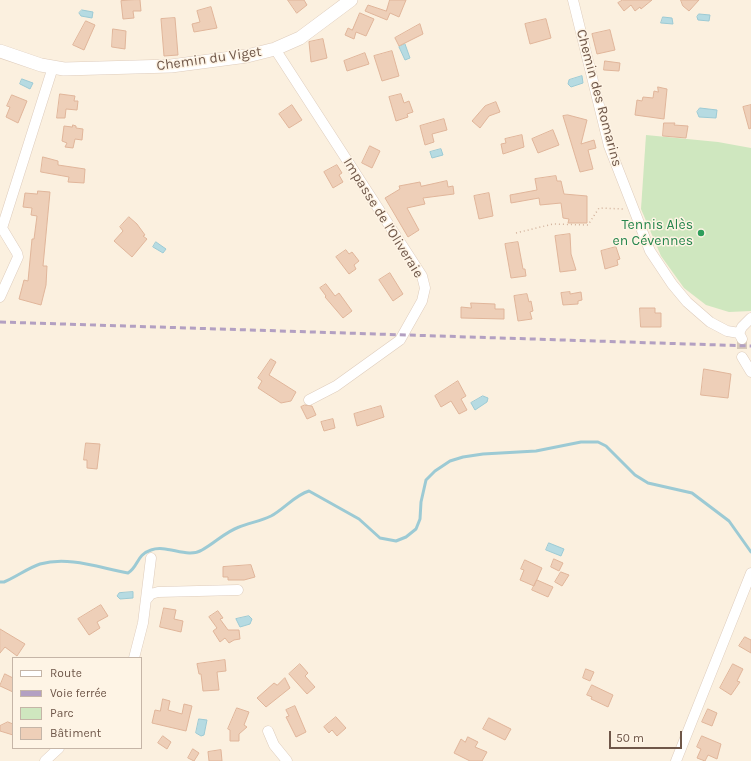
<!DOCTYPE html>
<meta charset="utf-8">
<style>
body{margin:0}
#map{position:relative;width:751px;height:761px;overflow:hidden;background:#fbf0df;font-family:Karla,sans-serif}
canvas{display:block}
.legend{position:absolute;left:12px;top:657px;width:130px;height:92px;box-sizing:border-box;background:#fef4e5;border:1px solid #c5b5a7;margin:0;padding:5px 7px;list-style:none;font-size:12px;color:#6f5749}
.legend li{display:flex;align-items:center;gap:8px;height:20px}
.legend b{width:20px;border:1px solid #c5b5a7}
.scale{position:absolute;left:609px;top:731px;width:73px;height:18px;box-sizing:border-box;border:2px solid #6f5749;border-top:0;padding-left:5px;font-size:12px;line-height:14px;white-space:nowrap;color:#6f5749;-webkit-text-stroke:3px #fef4e5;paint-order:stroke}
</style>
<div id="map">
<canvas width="751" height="761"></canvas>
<ul class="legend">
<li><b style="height:5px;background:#fff"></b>Route</li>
<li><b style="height:5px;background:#b3a0c2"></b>Voie ferrée</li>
<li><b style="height:11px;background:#cfe7bf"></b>Parc</li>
<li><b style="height:11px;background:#eecfb8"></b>Bâtiment</li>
</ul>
<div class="scale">50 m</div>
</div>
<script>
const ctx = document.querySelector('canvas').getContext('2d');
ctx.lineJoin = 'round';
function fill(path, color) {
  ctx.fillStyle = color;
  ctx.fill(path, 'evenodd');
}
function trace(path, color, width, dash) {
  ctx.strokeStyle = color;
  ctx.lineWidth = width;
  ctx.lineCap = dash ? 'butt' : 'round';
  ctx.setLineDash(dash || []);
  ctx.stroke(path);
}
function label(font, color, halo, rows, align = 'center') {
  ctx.font = font + ' Karla,sans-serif';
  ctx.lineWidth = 3;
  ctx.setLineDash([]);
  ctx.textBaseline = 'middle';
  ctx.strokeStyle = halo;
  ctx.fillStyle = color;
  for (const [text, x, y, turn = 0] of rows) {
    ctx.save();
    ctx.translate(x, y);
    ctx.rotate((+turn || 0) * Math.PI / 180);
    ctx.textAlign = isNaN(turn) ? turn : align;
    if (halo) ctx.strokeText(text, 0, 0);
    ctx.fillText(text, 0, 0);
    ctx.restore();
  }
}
const green = new Path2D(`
 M646 135 718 142 751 148V311L729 312 706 305 684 288 661 256 641 209Z`);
const water = new Path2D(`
 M82 10 93 12 92 18 81 16 79 13Z
 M699 14 710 15 709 21 698 20 697 17Z
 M663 17 672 18 673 24 661 23Z
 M405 44 410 58 405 60 399 47Z
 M582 76 583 83 571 87 568 84 569 80Z
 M22 79 33 83 30 89 20 84Z
 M700 108 717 110 716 118 699 117 697 112Z
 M441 149 443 155 432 158 430 152Z
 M156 242 166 249 163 253 153 247Z
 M483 396 488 398 487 402 475 410 471 403Z
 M549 543 564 549 561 556 546 550Z
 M133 592V598L120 599 117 596 119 593Z
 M249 616 252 619 250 624 240 627 236 619Z
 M199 719 207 720 204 735 201 736 196 733Z`);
const stream = new Path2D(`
 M0 582H4C16 577 28 568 40 564 69 556 100 568 128 573 139 566 136 555 151 550 167 544 187 559 202 550 215 543 225 532 239 527 249 523 261 521 271 516 284 509 295 495 309 491L359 519 380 538 396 541 406 537 416 529 420 519 421 502 426 480 435 471 450 461 463 457 483 454 536 451 581 442H598L606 446 635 475 648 483 692 493 729 521 751 552`);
const building = new Path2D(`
 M140 0 141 11H133L134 18 123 19 121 1Z
 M288 0H304L307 5 297 13Z
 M390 0H406L399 17 390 13 387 20 365 11 368 5 386 11Z
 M623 0H652L641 9 640 7 635 11 631 5 624 11 618 3Z
 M681 0H699L689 11 683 6Z
 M211 7 217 28 194 32 192 24 200 22 197 11Z
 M360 13 374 19 366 36 356 32 354 39 345 35 348 28 352 30Z
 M175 18 178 55 164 56 161 19Z
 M546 19 551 38 530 44 525 24Z
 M86 21 95 25 84 50 73 45Z
 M420 24 423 34 399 46 395 38Z
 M113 29 126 31 125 49 112 47Z
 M610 30 615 50 597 54 592 34Z
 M323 39 327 58 311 62 309 42Z
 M392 51 399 76 382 81 374 56Z
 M365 53 369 64 347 71 344 61Z
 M605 61 620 63 619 71 604 70Z
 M658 87 667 89 664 119 635 115 637 100 642 101 643 97 653 98 654 91 658 92Z
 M60 94 75 96 74 101H78L77 110 66 109 65 118H57Z
 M401 94 404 103 409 101 413 112 407 114 408 117 396 121 389 97Z
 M12 95 27 101 18 123 6 117 10 107 7 106Z
 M496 102 500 112 489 116 480 128 472 121 485 106Z
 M292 105 302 120 289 128 279 114Z
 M751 105V128L749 129 743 107Z
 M568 115 587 120 581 144 594 140 596 148 588 150 593 169 580 172 563 116Z
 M444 119 447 130 432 134 434 142 425 145 420 126Z
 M664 123H675L674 125 688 126 686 138 663 136Z
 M73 125 76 126V128L83 129 82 140 75 139 73 148 65 147 67 143 62 141 64 126 72 127Z
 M553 130 559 145 538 153 532 139Z
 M522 135 524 147 503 154 501 144 506 143 505 139Z
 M370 146 380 151 372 168 362 163Z
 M43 157 58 161V165L85 169 84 183 68 182 69 177 41 172Z
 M337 165 342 173 339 175 343 182 333 188 324 172Z
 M556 176 557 181H561L564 194 587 196V223H568L569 219 563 218 561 203 540 205 539 198 511 203 510 195 537 190 535 179Z
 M447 181 448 187 453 186 454 194 423 198 425 204 407 208 419 230 408 237 385 198 400 189 399 186 420 182 421 186Z
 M38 191 50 192 43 266H47L46 285 41 305 19 299 24 280 28 281 32 239H34L37 216 31 215 32 208 23 207 25 193 37 194Z
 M489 193 493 216 479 219 474 196Z
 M129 217 137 224 145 235 143 236 147 239 132 257 114 241 123 231 120 227Z
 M570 234 571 254 576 270 560 272 555 236Z
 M518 242 523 269H525L526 276 511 278 505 244Z
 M616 247 620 259 617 260 618 265 605 269 601 251Z
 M346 250 349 254 352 252 359 261 354 265 356 269 349 274 336 257Z
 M390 273 403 294 393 301 379 280Z
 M326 284 335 296 339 293 352 311 343 318 325 297 326 296 320 288Z
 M570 292V294L581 292 582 300 578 301V304L563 305 561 293Z
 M527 294 529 302 531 301 533 311 530 312 532 319 518 321 514 296Z
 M471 303 495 304V309H504V319L461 318V307L471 308Z
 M640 308H655V313H661V327H641Z
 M271 359 276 362 269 375 296 392 291 401 281 403 258 388 262 381 258 378Z
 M704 369 731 374 728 398 701 395Z
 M458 381 466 396 461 399 467 410 459 414 451 401 441 407 435 396Z
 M305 405 312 406 316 415 307 419 301 407Z
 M381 406 384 417 357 426 354 414Z
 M333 419 335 428 324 431 321 422Z
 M86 443 100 444 97 469 87 468V460H84Z
 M554 559 563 563 559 571 551 567Z
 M525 560 542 568 534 586 520 580 524 570 521 569Z
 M251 565 255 577 244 580H228V577H223V567Z
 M561 572 569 575 562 586 555 582Z
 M537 580 553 587 548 597 532 590Z
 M101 605 108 616 97 622 100 628 89 635 78 619Z
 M164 608 176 610 174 619 183 621 181 632 160 627Z
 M218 611 223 618 220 619 228 630H239L240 639 234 640 229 643 225 638 220 642 213 631 217 628 209 617Z
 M0 629 25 644 17 656 5 647 0 653Z
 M745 637 751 640V653L739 646Z
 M225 660 226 671 217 672 219 690 203 691 201 674H199L197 664Z
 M300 664 308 673 305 676 315 687 307 694 289 674Z
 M733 664 743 669 737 681 740 682 731 695 720 688Z
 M586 669 594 672 590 681 583 678Z
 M5 674 13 678V692L0 686Z
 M285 678 290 688 266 707 257 698 274 683 277 685Z
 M592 685 613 695 608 707 591 699 592 697 587 695Z
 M163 699 170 701 168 710 182 714 184 704 192 706 186 731 152 723 155 710 160 711Z
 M295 706 306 732 296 737 286 717 289 716 286 710Z
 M237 708 249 712 244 725 247 727 239 734V741H230V730L228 729Z
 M708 709 717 713 712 726 702 722Z
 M336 717 346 728 337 736 332 730 329 733 324 727Z
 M489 718 511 729 505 740 483 729Z
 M8 722 13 724V735L0 731V726Z
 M163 736 171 742 167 749 158 743Z
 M702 736 721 744 717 759 708 755 705 761 697 758 701 749 697 747Z
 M468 737 478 742 475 747 487 752 482 761H470L454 753 461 739 465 742Z
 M193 749 199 753 194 761 188 758Z
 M221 750 222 761H209L208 752Z`);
const minorTunnel = new Path2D(`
 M742 339V357`);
const path = new Path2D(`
 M516 233 553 224 588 225 599 208 624 209`);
const minor = new Path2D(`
 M573 0 609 146 650 251 672 284 687 302 710 322 727 331 739 333 742 339
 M275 49 422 276 425 288 422 301 400 340 336 386 309 400
 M0 297 18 257 17 253 2 228 53 67
 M739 333 742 327 751 318
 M742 357 751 372
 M146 600 151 594 158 592 238 590
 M134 658 143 623 151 558
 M268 731 274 745 287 761
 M45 761 59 748
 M676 761 751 573`);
const tertiary = new Path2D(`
 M0 51 41 65 64 69 171 66 247 56 275 49 300 38 351 0`);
const rail = new Path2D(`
 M0 322 751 346`);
const markers = [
 [701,233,4,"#2e9e5b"]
];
const streetNames = [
 ["Chemin du Viget",209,59,-8],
 ["Chemin des Romarins",599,98,75],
 ["Impasse de l'Oliveraie",383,218,58]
];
const leisureNames = [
 ["Tennis Alès",693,225],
 ["en Cévennes",693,241]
];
fill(green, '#cfe7bf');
fill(water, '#b6dbe2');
trace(water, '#9ccad4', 1);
trace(stream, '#9ccad4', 3);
fill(building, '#eecfb8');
trace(building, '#e0b59a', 1);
trace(minorTunnel, '#d8caba', 10, [10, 5]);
trace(minor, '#deccbc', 11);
trace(tertiary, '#deccbc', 14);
trace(path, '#d2b29c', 1.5, [1, 3]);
trace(minor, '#fff', 10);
trace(tertiary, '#fff', 13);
trace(rail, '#b3a0c2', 3, [6, 4]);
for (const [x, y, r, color] of markers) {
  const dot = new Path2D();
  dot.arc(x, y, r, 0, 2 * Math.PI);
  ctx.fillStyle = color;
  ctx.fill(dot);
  trace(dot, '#fef4e5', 1.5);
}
label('14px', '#6f5749', '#fef4e5', streetNames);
label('14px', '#27864d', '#fef4e5', leisureNames, 'right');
</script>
